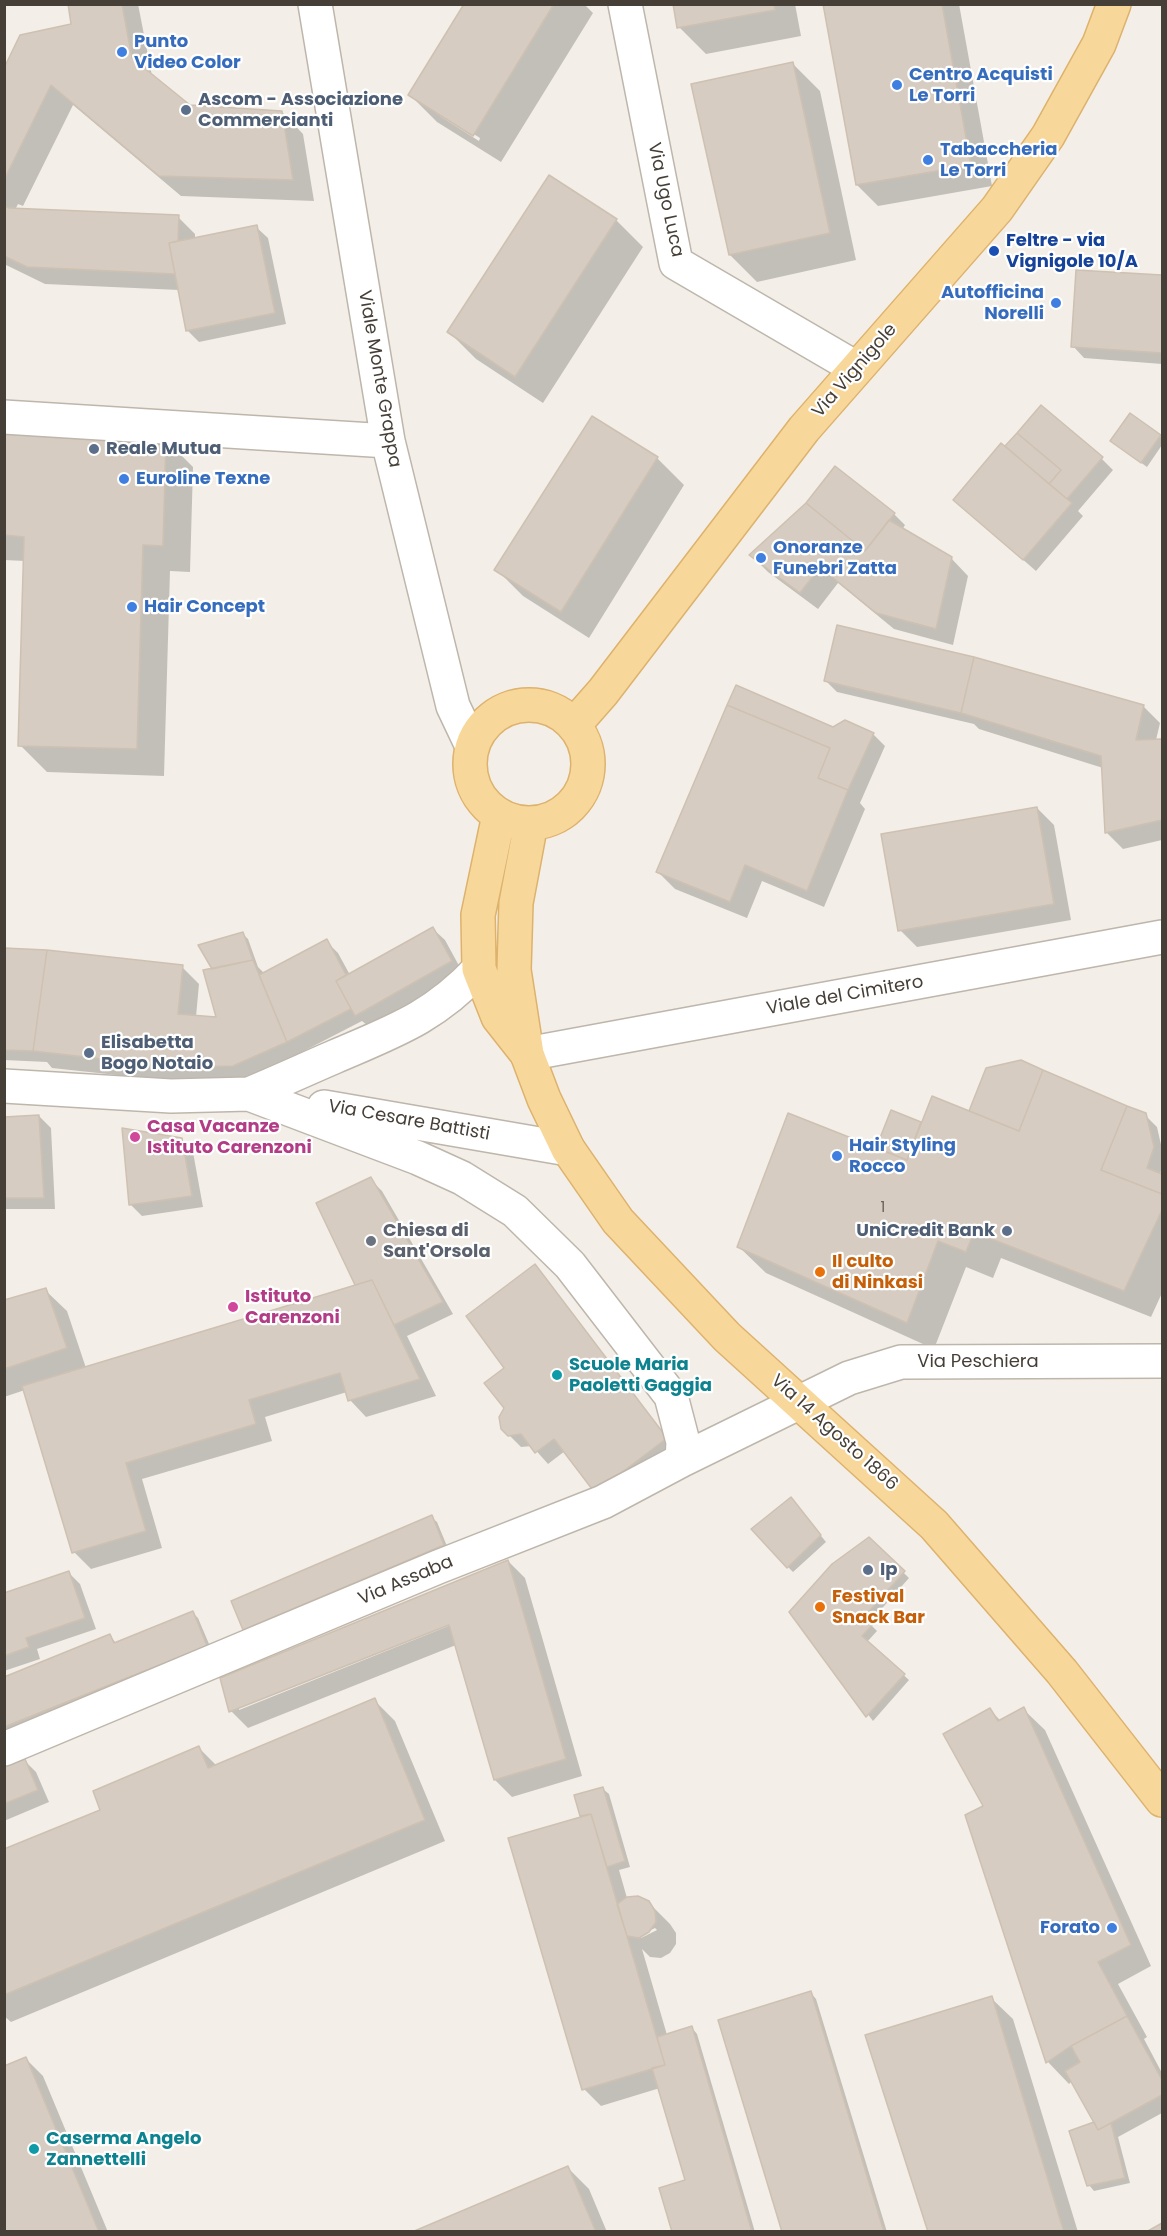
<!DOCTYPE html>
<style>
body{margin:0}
#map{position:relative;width:1167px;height:2236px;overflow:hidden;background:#f3efe8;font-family:Poppins,sans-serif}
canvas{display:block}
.frame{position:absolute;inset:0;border:6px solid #463f37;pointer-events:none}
</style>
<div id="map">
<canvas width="1167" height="2236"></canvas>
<div class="frame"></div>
</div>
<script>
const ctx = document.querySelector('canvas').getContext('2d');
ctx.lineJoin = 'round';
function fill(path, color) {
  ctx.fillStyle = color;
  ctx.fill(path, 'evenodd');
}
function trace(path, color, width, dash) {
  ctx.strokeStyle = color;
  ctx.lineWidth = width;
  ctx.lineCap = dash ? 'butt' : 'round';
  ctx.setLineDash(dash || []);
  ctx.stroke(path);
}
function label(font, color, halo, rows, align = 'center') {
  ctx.font = font + ' Poppins,sans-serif';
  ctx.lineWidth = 4.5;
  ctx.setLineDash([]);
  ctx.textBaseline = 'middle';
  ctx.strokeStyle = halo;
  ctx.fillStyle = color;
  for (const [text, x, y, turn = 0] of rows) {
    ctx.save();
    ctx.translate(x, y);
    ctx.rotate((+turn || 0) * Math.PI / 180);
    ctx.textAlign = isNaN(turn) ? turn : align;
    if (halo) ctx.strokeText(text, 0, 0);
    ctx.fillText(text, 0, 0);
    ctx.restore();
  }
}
const shadow = new Path2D(`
 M69 4H138L152 76 190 106 282 112 303 134 314 201 181 196 73 105 23 206 18 204 15 210 178 217 195 234V239L256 227 268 238 286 324 199 342 187 330 179 290 45 284 4 264V71L72 25Z
 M466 4H584L593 13 501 162 437 122 410 95ZM440 113 480 138 479 141 440 116Z
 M675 4H795L801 36 706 54 679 27Z
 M824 4H959L992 186 878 206 857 185Z
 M792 63 820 91 856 260 757 282 730 255Z
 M616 220 643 247 543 403 476 359 449 332Z
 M1078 272 1162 277V364L1084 358 1073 346Z
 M592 418 657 458 684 485 589 638 523 596 496 569Z
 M4 435 166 440 193 467 190 572 170 571 164 776 47 772 20 745 25 561 4 560Z
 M1160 436 1162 439V445L1147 467 1118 446Z
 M1015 454 1101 458 1113 470 1078 511 1083 516 1036 571 967 511Z
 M894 514 905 525 902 530 951 558 968 576 953 645 894 629 838 583 818 609 768 572 751 555Z
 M825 680 1143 706 1160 723 1156 740H1162V840L1123 849 1106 832 1103 768 979 729 974 724 837 692Z
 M873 734 885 746 860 803 865 809 824 907 762 881 747 918 675 889 658 872Z
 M1037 808 1054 825 1071 920 917 947 900 930Z
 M433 929 445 940 463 973 368 1026 362 1021 300 1053 303 1059 250 1083H191L52 1068 47 1062 4 1060V950L182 967 199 984 196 1017 218 1018 214 970 242 933 248 939 258 967 264 973 326 941 338 953 350 975Z
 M891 1112 922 1125 976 1116 1145 1115 1157 1127 1162 1149V1167L1160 1175 1162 1176V1293L1151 1317 1001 1258 993 1278 966 1267 934 1349 766 1273 738 1246 877 1149Z
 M39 1116 51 1128 55 1209H4V1118Z
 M181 1140 193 1152 203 1207 142 1216 130 1204Z
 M370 1179 382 1191 453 1314 407 1336 436 1396 366 1417 350 1400 347 1392 265 1417 272 1441 142 1479 162 1548 91 1569 74 1552 25 1390 4 1397V1302L45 1290 67 1311 86 1368 357 1286 318 1204Z
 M535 1266 546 1278 677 1451 608 1504 565 1451 548 1464 532 1446 521 1447 502 1428Z
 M796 1505 826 1542 793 1572 788 1567Z
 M431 1517 437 1522 449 1551 250 1635 245 1629 233 1601Z
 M869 1539 909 1578 869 1623 877 1631 867 1642 909 1680 873 1721 790 1612Z
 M508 1561 525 1578 582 1776 512 1797 495 1780 456 1645 248 1728 231 1711 222 1679ZM455 1620 456 1623 239 1710V1706Z
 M68 1572 80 1584 96 1629 37 1649 40 1659 4 1671V1603Z
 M193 1613 198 1618 212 1651 4 1735V1678L110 1636 116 1643Z
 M374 1700 395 1721 445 1841 11 2022 4 2016V1851L102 1810 199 1748 217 1766Z
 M1023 1709 1045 1730 1151 1966 1118 1984 1147 2037 1144 2039 1162 2073V2113L1118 2137 1130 2183 1094 2191 1089 2185 1096 2123 1072 2081 1069 2084 1048 2062 967 1815 985 1806 990 1710 1001 1721Z
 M25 1761 36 1772 49 1802 4 1821V1769Z
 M603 1789 609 1794 630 1867 619 1870 627 1898 648 1902 670 1924 676 1933V1944L670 1953 661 1958 650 1957 642 1949 667 2035 692 2028 697 2034 755 2232H674L687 2181 660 2088 601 2106 584 2089 583 1817 582 1816ZM655 1928 657 1930 641 1938V1935Z
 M811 1993 816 1999 887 2232H784Z
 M991 1998 1013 2019 1078 2232H930Z
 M26 2059 43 2076 108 2232H4Z
 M568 2168 589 2189 607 2232H416Z`);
const building = new Path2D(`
 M68 4H122L132 58 190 105 282 111 293 180 159 176 51 85 4 180V68L20 35 71 24Z
 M464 4H554L473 136 408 95Z
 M673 4H774L775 10 677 28Z
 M823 4H942L971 165 856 185Z
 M793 62 830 233 729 255 691 84Z
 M549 175 617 219 515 377 447 332Z
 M4 206 9 208 179 215 178 241 169 243 175 274 27 267 4 256Z
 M257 225 275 313 186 331 169 243Z
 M1076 270 1162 275V353L1071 347Z
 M1041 405 1103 457 1067 499 1049 484 1061 470 1017 433Z
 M1130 413 1161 435 1141 463 1110 441Z
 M592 416 658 457 561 612 494 570Z
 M1017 433 1061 470 1049 484 1005 446Z
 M4 434 166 439 163 546 143 545 137 749 18 746 24 537 4 535Z
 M1001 443 1072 503 1023 560 953 500Z
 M835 466 895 513 865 551 806 503Z
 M806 503 865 551 889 520 952 557 936 629 876 613 820 567 800 593 749 555Z
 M837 625 974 657 961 713 824 681Z
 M974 657 1144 705 1136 740 1162 739V820L1105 833 1101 756 961 713Z
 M736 685 833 727 845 720 874 733 848 790 818 778 830 748 727 705Z
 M727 705 830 748 818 778 848 790 807 891 745 865 730 902 656 872Z
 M1037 807 1054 904 898 931 881 834Z
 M433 927 452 961 355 1016 336 981Z
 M243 932 253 960 212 969 198 945Z
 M327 939 346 975 336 981 351 1009 287 1042 259 975Z
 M4 948 47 950 33 1051 4 1050Z
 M47 950 183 965 178 1014 216 1017 203 970 253 960 287 1042 233 1066 173 1067 33 1051Z
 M1021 1060 1043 1070 1019 1131 969 1111 986 1068Z
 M1043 1070 1127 1106 1101 1170 1162 1194V1210L1124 1291 974 1232 966 1252 938 1241 907 1323 737 1247 788 1113 907 1160 932 1096 1019 1131Z
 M1127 1106 1146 1113 1154 1147 1147 1168 1162 1174V1194L1101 1170Z
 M891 1110 921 1122 907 1160 876 1148Z
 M39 1115 44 1198H4V1117Z
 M122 1128 182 1138 192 1196 129 1205Z
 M371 1177 443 1302 394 1325 372 1280 355 1285 316 1203Z
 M535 1264 667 1438 595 1493 554 1439 535 1453 521 1434 508 1436 501 1429 499 1417 504 1408 484 1383 504 1368 466 1316Z
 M372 1280 420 1379 348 1401 340 1373 249 1400 256 1424 126 1463 146 1531 72 1553 22 1386Z
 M46 1288 67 1348 4 1369V1300Z
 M791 1497 821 1535 787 1568 751 1529Z
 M432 1515 444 1545 243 1630 231 1601Z
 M869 1537 905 1571 865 1616 873 1624 862 1636 905 1674 866 1717 789 1612 832 1564Z
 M508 1560 566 1759 494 1780 449 1625 229 1712 220 1678Z
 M69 1571 85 1618 26 1638 29 1647 4 1656V1593Z
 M193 1611 207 1646 4 1727V1677L110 1634 114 1643Z
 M375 1698 425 1820 4 1995V1849L100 1810 93 1791 199 1746 208 1768Z
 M1024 1707 1131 1945 1098 1962 1127 2016 1071 2046 1046 2063 965 1815 983 1806 943 1734 990 1708 998 1721Z
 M25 1759 38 1790 4 1804V1767Z
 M603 1787 625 1861 607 1867 591 1814 580 1816 574 1795Z
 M591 1814 665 2065 582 2090 508 1838Z
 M638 1896 649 1901 655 1911 656 1922 649 1932 639 1938 627 1936 617 1904 627 1897Z
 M811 1991 884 2232H782L718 2020Z
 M992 1996 1064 2232H928L865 2035Z
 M1127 2016 1162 2080V2095L1098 2130 1065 2071 1080 2062 1071 2046Z
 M692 2026 752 2232H672L659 2188 685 2180 652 2068 665 2065 657 2037Z
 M26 2057 99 2232H4V2066Z
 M1094 2122 1098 2130 1111 2123 1125 2178 1087 2186 1069 2131Z
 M568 2166 596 2232H412Z
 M1162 2223V2232H1146L1155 2227Z`);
const minor = new Path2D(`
 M315 4 388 441 453 706 472 746
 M625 4 676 263 856 368
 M4 417 388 441
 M527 1054 1162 937
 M4 1086 171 1096 249 1094 270 1098
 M249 1094 418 1158 462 1178 515 1211 570 1265 671 1396 683 1442 682 1460
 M249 1094C278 1082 306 1069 334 1057 394 1031 433 1018 479 969
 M324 1107 568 1149
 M4 1749 438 1567 603 1502 682 1460 849 1378 901 1362 1162 1361`);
const major = new Path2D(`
 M470 764a59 59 0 1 1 118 0a59 59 0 1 1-118 0Z
 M574 725 603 692 804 429 997 209 1048 136 1099 44 1114 4
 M499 815 478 915 479 969 498 1017 524 1050
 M531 823 516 903 514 970 527 1054 544 1099 568 1149 618 1221 727 1337 934 1525 1062 1672 1162 1800`);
const markers = [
 [122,52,6,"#3f7fe0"],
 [897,85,6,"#3f7fe0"],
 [186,110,6,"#5c6f8a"],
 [928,160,6,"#3f7fe0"],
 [994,251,6,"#1a4fb4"],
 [1056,303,6,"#3f7fe0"],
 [94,449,6,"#5c6f8a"],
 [124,479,6,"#3f7fe0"],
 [761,558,6,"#3f7fe0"],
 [132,607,6,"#3f7fe0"],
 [89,1053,6,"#5c6f8a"],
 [135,1137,6,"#d1479c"],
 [837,1156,6,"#3f7fe0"],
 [1007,1231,6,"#5c6f8a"],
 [371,1241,6,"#6b7280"],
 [820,1272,6,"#e8710a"],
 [233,1307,6,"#d1479c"],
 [557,1375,6,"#0f9aa8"],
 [868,1570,6,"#5c6f8a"],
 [820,1607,6,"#e8710a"],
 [1112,1928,6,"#3f7fe0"],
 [34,2149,6,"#0f9aa8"]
];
const numberNames = [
 ["1",883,1208]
];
const shopNames = [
 ["Punto",134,42],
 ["Video Color",134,63],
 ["Centro Acquisti",909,75],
 ["Le Torri",909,96],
 ["Tabaccheria",940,150],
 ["Le Torri",940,171],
 ["Autofficina",1044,293,"right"],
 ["Norelli",1044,314,"right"],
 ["Euroline Texne",136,479],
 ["Onoranze",773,548],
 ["Funebri Zatta",773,569],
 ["Hair Concept",144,607],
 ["Hair Styling",849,1146],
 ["Rocco",849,1167],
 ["Forato",1100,1928,"right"]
];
const serviceNames = [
 ["Ascom - Associazione",198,100],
 ["Commercianti",198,121],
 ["Reale Mutua",106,449],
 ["Elisabetta",101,1043],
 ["Bogo Notaio",101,1064],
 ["UniCredit Bank",995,1231,"right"],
 ["Ip",880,1570]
];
const streetNames = [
 ["Via Ugo Luca",665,200,78],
 ["Via Vignigole",855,371,-49],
 ["Viale Monte Grappa",379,379,80],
 ["Viale del Cimitero",845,996,-10],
 ["Via Cesare Battisti",409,1121,10],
 ["Via Peschiera",978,1362],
 ["Via 14 Agosto 1866",834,1433,42],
 ["Via Assaba",406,1581,-23]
];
const transitNames = [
 ["Feltre - via",1006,241],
 ["Vignigole 10/A",1006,262]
];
const hotelNames = [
 ["Casa Vacanze",147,1127],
 ["Istituto Carenzoni",147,1148],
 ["Istituto",245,1297],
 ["Carenzoni",245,1318]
];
const worshipNames = [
 ["Chiesa di",383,1231],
 ["Sant'Orsola",383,1252]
];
const foodNames = [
 ["Il culto",832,1262],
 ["di Ninkasi",832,1283],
 ["Festival",832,1597],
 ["Snack Bar",832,1618]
];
const cultureNames = [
 ["Scuole Maria",569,1365],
 ["Paoletti Gaggia",569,1386],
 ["Caserma Angelo",46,2139],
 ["Zannettelli",46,2160]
];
fill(shadow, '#0003');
fill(building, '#d7ccc1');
trace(building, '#cec1b1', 1.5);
trace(minor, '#beb6ab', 36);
trace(major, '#ddb26c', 36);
trace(minor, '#fff', 33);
trace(major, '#f8d79b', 33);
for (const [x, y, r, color] of markers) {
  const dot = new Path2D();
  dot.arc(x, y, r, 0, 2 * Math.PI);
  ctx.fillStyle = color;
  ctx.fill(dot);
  trace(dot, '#fff', 2);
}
label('15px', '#6a625a', null, numberNames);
label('bold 18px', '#366cbe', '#fff', shopNames, 'left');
label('bold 18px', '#4e5e75', '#fff', serviceNames, 'left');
label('18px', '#463f37', '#fff', streetNames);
label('bold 18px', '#164399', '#fff', transitNames, 'left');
label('bold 18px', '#b23c85', '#fff', hotelNames, 'left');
label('bold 18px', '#5b616d', '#fff', worshipNames, 'left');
label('bold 18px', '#c56008', '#fff', foodNames, 'left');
label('bold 18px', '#0d838f', '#fff', cultureNames, 'left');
</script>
